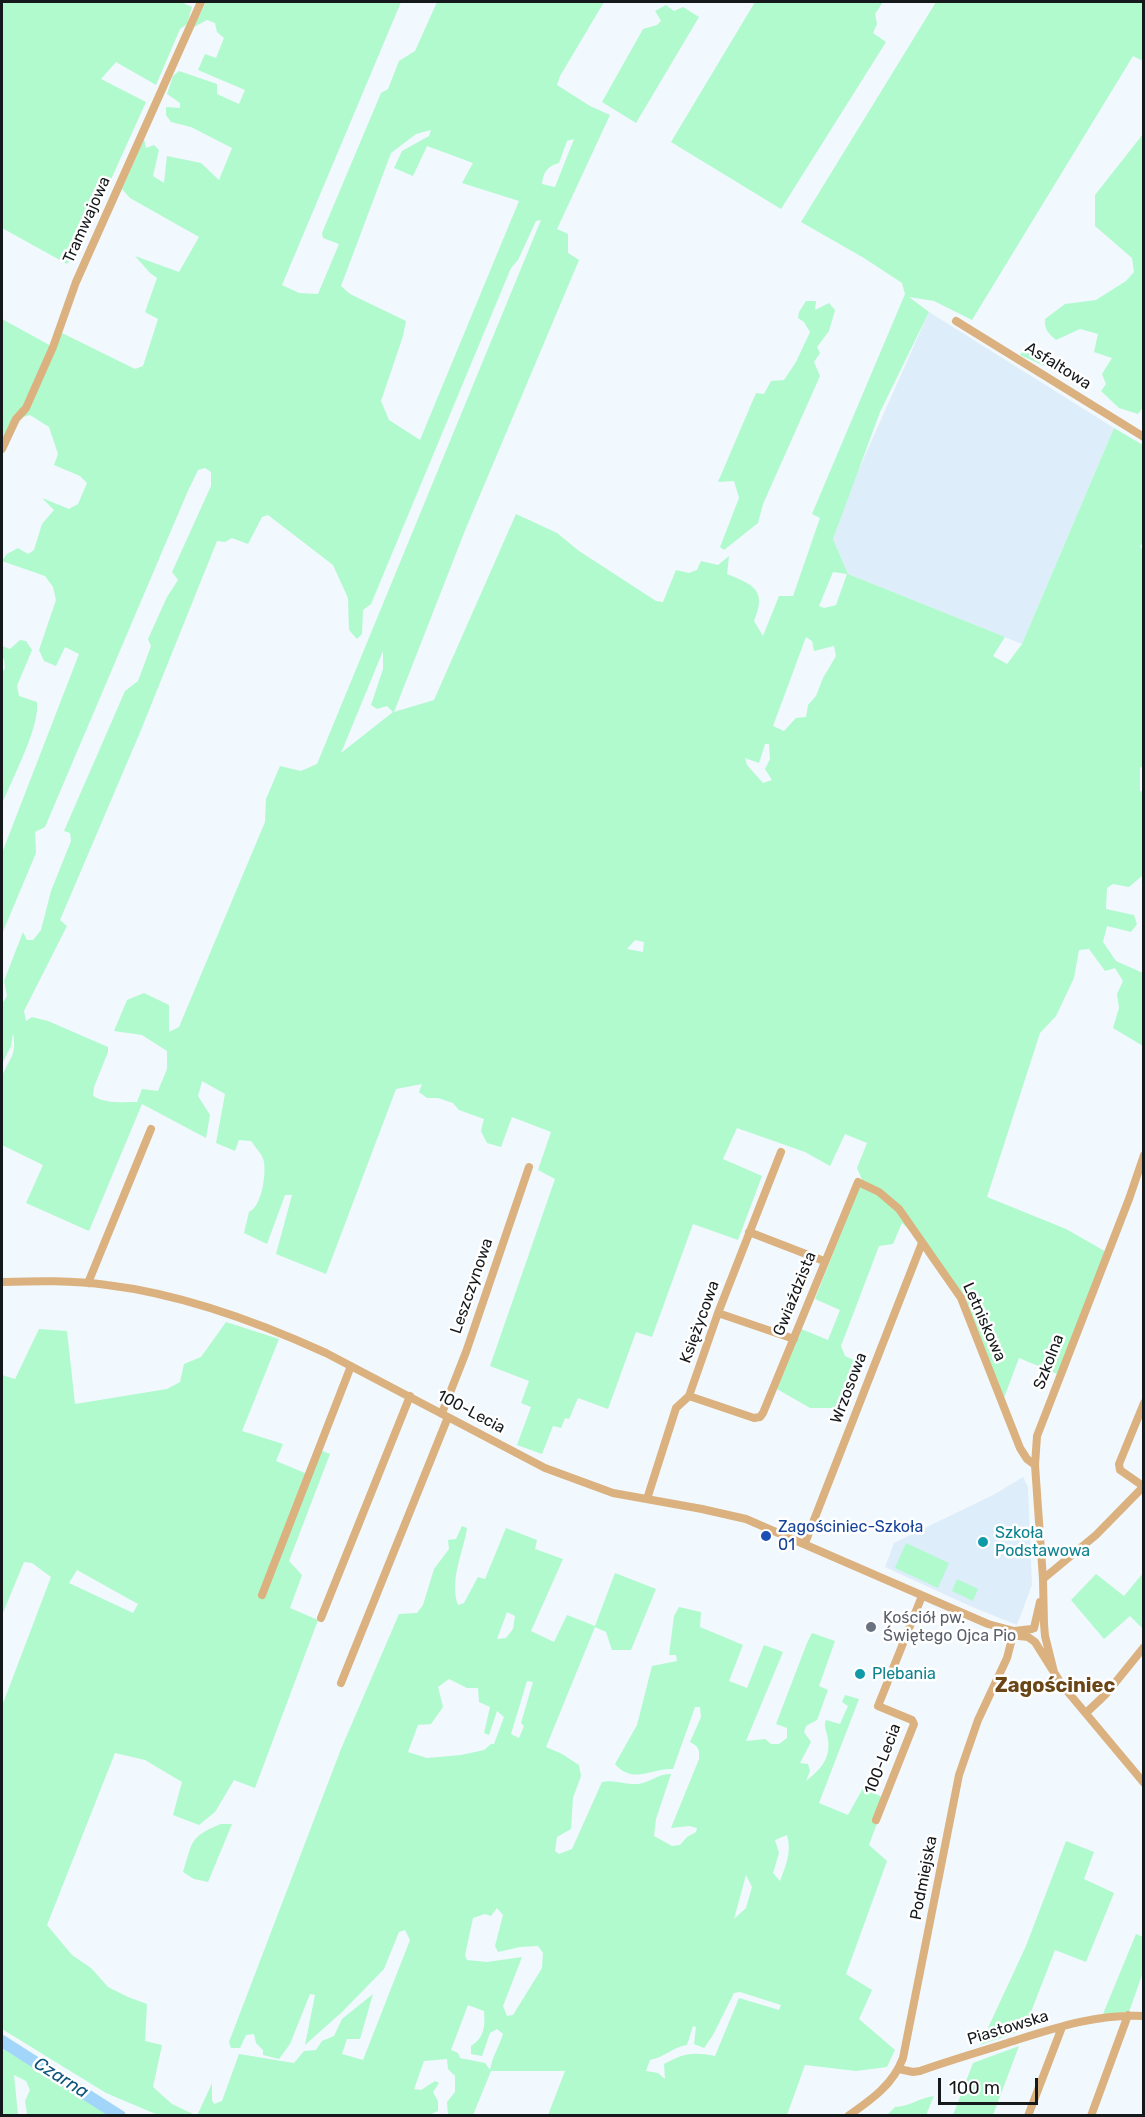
<!DOCTYPE html>
<meta charset="utf-8">
<style>
body{margin:0}
#map{position:relative;width:1145px;height:2117px;overflow:hidden;background:#f1f8fe;font-family:Rubik,sans-serif}
canvas{display:block}
.frame{position:absolute;inset:0;border:3px solid #16191b;pointer-events:none}
.scale{position:absolute;left:938px;top:2078px;width:100px;height:27px;box-sizing:border-box;border:3px solid #16191b;border-top:0;padding-left:8px;font-size:18px;line-height:21px;white-space:nowrap;color:#16191b;-webkit-text-stroke:4px #fff;paint-order:stroke}
</style>
<div id="map">
<canvas width="1145" height="2117"></canvas>
<div class="frame"></div>
<div class="scale">100 m</div>
</div>
<script>
const ctx = document.querySelector('canvas').getContext('2d');
ctx.lineJoin = 'round';
function fill(path, color) {
  ctx.fillStyle = color;
  ctx.fill(path, 'evenodd');
}
function trace(path, color, width, dash) {
  ctx.strokeStyle = color;
  ctx.lineWidth = width;
  ctx.lineCap = dash ? 'butt' : 'round';
  ctx.setLineDash(dash || []);
  ctx.stroke(path);
}
function label(font, color, halo, rows, align = 'center') {
  ctx.font = font + ' Rubik,sans-serif';
  ctx.lineWidth = 5;
  ctx.setLineDash([]);
  ctx.textBaseline = 'middle';
  ctx.strokeStyle = halo;
  ctx.fillStyle = color;
  for (const [text, x, y, turn = 0] of rows) {
    ctx.save();
    ctx.translate(x, y);
    ctx.rotate((+turn || 0) * Math.PI / 180);
    ctx.textAlign = isNaN(turn) ? turn : align;
    if (halo) ctx.strokeText(text, 0, 0);
    ctx.fillText(text, 0, 0);
    ctx.restore();
  }
}
const built = new Path2D(`
 M929 312 1114 428 1022 644 848 574 833 539 855 478Z
 M1023 1477 1028 1487 1032 1585 1017 1625 970 1606 885 1567 894 1543 995 1494Z`);
const green = new Path2D(`
 M2 2H181L192 7 187 24 180 29 156 85 116 62 101 79 146 102 79 250 67 264 2 228Z
 M206 2H401L282 285 299 293 318 294 339 244 323 238 322 233 381 93 388 89 399 61 415 51 437 2H604L560 76 557 85 590 106 610 115 557 229 568 234V253L579 260 466 528 394 712 434 700 516 514 557 533 579 551 656 601 663 602 676 570 689 573 697 570 701 561 718 565 729 556 727 574C754 585 767 590 754 621L763 636 779 596H793L820 518 812 514 905 294 902 283 864 258 801 222 936 2H1143V61L1133 56 972 320 934 301 909 297 929 312 880 412 833 539 848 574 1005 637 993 656 1007 664 1022 644 1114 428 1143 445 1144 542 1140 546 1144 553V768L1140 767V791L1144 792 1143 875 1129 887 1113 884 1107 888 1106 909 1134 915 1137 924 1131 932 1107 926 1103 942 1116 961 1143 973V1046L1113 1028 1119 1008 1117 994 1123 981 1115 968 1105 971 1089 949 1079 950 1074 978 1056 1016 1040 1033 987 1197 1066 1229 1108 1253 1060 1375 1019 1358 1002 1403 961 1298 923 1243 902 1223 893 1244 879 1246 841 1346 845 1356 860 1363 844 1408H810L777 1389 801 1329 828 1340 840 1310 815 1299 862 1180 857 1168 867 1143 845 1134 830 1166 805 1152 737 1128 723 1159 762 1176 738 1240 693 1224 652 1337 636 1332 608 1409 578 1398 569 1419 565 1418 561 1428 553 1426 542 1454 517 1445 531 1407 521 1403 529 1381 490 1366 555 1179 538 1170 551 1132 512 1117 501 1147 487 1143 481 1131 484 1119 459 1110 453 1103 438 1098H427L419 1092 422 1084 396 1089 326 1274 276 1254 292 1195H285L267 1244 244 1233 249 1212C262 1206 266 1175 264 1162 263 1155 255 1147 251 1141L239 1140 235 1151 216 1143 225 1094 202 1081 198 1096 210 1115 206 1138 142 1104 89 1231 26 1203 43 1165 2 1145V1076C10 1057 17 1056 13 1033L11 1046 2 1064V1004L7 996 4 981 23 932 27 940H33L41 930 51 891 71 841 70 833 64 831 125 691 138 681 151 646 148 639 167 597 178 580 172 572 211 486V472L205 468 198 470 187 493 45 827 35 832 36 853 2 934V853L79 654 65 647 56 666 44 661 39 650 56 600 53 587 45 576 2 561 7 554 18 548 28 554 34 550 42 524 54 510 42 498 69 509 78 504 87 483 80 476 54 465 58 454 49 427 30 415 16 419 2 444V319L53 347 60 332 135 369 143 366 158 319 145 312 157 278 150 273 135 256 179 272 199 237 130 198 122 189 144 139 146 148 154 145 159 150 153 176 164 183 167 156 201 163 219 180 232 148 191 127 171 122 166 115V107L180 108V103L167 94 173 76 179 71 217 84V94L239 104 245 90 198 70 205 54 216 58 224 38 217 32 215 23 207 20 194 27ZM431 130 429 136 402 151 394 168 413 176 427 146 473 163 462 183 519 201 420 440 389 420 381 401 403 336 406 321 350 294 341 286 391 153 416 134ZM574 139 555 187 542 184C543 172 548 166 559 163L567 141ZM541 220 317 764 301 771 280 766 266 799 265 822 179 1027 169 1032V1005L144 993 127 1000 114 1031 142 1035 167 1051V1069L158 1091 142 1089 137 1102C122 1102 106 1104 93 1096L94 1087 108 1052V1047L48 1021 32 1017 26 1021 24 1011 67 926 60 920 141 730 217 541 225 542 232 538 248 544 262 517 268 515 333 565 348 598 349 630 357 639 362 634 363 610 371 604 511 268 518 260 536 221ZM833 572 847 574 836 605 824 608 819 606ZM806 637 812 641 814 651 834 646 836 656 823 678 816 696 808 705 806 717 796 718 784 731 773 726ZM383 651V669L371 705 377 709 387 706 393 712 341 753ZM765 744H769L770 759 765 769 772 780 763 783 747 765 745 758 759 763ZM635 940 644 942 643 952 627 949Z
 M755 2H883L875 14 877 24 873 33 886 42 781 209 671 142Z
 M666 5 674 11 683 7 699 17 636 123 602 102 643 29 657 25 661 21 655 11Z
 M1143 134 1144 406 1138 414 1119 408 1101 391 1106 384 1102 374 1112 358 1094 352 1098 334 1080 329 1056 340C1048 333 1044 329 1045 319L1065 304 1096 300 1126 281 1134 272 1132 258 1095 226V195Z
 M806 301H816L815 310 829 303 835 310 829 331 817 347 820 353 814 362 820 376 763 504 758 523 724 550 720 547 739 498 734 481 718 482 756 393 764 394 771 381 784 380 796 362 810 332 804 322 798 318 799 312Z
 M1032 348C1041 349 1046 351 1051 359L1047 367 1020 355 1025 349Z
 M20 640 26 641 32 650 17 686 19 696 37 702C40 727 12 779 2 804V673L5 668 4 659 2 658V646L10 649Z
 M226 1322 279 1339 242 1431 283 1444 276 1461 305 1473 317 1449 330 1454 289 1561 302 1575 290 1608 318 1620 255 1788 234 1780 215 1812 199 1825 173 1815 182 1782 145 1760 115 1753 47 1925 72 1955 91 1968 108 1987 128 1997 147 2004 145 2041 162 2045 153 2087 172 2104 195 2115H158L106 2093 2 2029V1706L51 1577 32 1563 24 1562 2 1615V1375L15 1379 39 1329 67 1331 75 1404 167 1389 180 1382 184 1364 201 1357ZM77 1570 138 1604 133 1613 69 1583Z
 M462 1526 467 1528C463 1554 449 1580 458 1605L464 1603 478 1577 485 1579 506 1528 537 1540 535 1549 563 1559 531 1631 554 1642 567 1615 595 1626 615 1573 656 1589 631 1650H612L606 1632 595 1627 546 1747 562 1754 579 1765 581 1776 573 1798 571 1829 557 1837 555 1851 559 1854 572 1849 602 1782C615 1779 625 1785 638 1784 650 1783 658 1773 671 1774L656 1819 654 1836 672 1846 680 1845 687 1837 696 1832 697 1828 689 1826 671 1828 699 1759C700 1749 698 1746 690 1742L701 1717 700 1707H695L673 1769C651 1768 633 1785 615 1764L637 1725 652 1666 677 1661 676 1655H669L674 1616 679 1607 701 1612 700 1627 743 1645 729 1681 747 1688 764 1645 783 1652 746 1741 765 1739 771 1744H779L787 1738V1728L776 1724 807 1643 812 1633 835 1641 819 1686 828 1690 817 1720 806 1726 804 1732 811 1742 800 1763 808 1764 810 1771 806 1781C820 1770 831 1759 828 1739 827 1731 823 1727 826 1720L840 1724 848 1706 842 1702 845 1695 859 1699 819 1803 848 1815 863 1788 886 1799 869 1845 887 1861 846 1974 872 1990 859 2019 895 2050 887 2067 856 2071 805 2065 787 2115H548L565 2071H491L473 2115H448L447 2102 455 2092V2076L448 2069 447 2059 424 2061 414 2089 421 2090 435 2081 439 2083 433 2092 438 2101V2111L429 2115 197 2116 212 2083V2100L214 2104 222 2101 239 2054 294 2063 304 2051 316 2050 322 2041 334 2036 342 2019 373 1994 360 2039H347L342 2054 363 2060 410 1940 405 1930 399 1932 384 1969 342 2012 305 2045 315 1995 310 1994 290 2044 279 2059 263 2055V2050L256 2043 254 2034 246 2035 240 2048H231L229 2042 341 1749 399 1614 417 1613 423 1605 434 1569 449 1549 448 1540 456 1539ZM507 1612 515 1616 513 1629 506 1638 497 1639ZM449 1679 467 1688H478L479 1702 490 1707 484 1733 489 1735 497 1711 504 1717 494 1744H491L484 1750 461 1755 427 1758 408 1752 418 1725 431 1724 443 1707 438 1687ZM527 1681 533 1682 521 1723 524 1726 519 1738 511 1734ZM787 1835C792 1852 786 1865 780 1881L773 1873 779 1853 775 1840ZM746 1875 752 1887 746 1908 734 1919ZM497 1908 503 1915 495 1946 498 1952 520 1947 538 1946 543 1953 542 1968 513 2015 507 2016 503 2006 522 1957 487 1962 467 1960 465 1955 473 1918 485 1914 491 1916ZM740 1992 781 2005 779 2010 739 1998 715 2056C692 2052 685 2053 664 2064L665 2079 658 2073 646 2071 650 2060C665 2057 673 2047 687 2045L693 2026 696 2027 694 2044 704 2048 713 2035 734 1993ZM468 2005 484 2011C485 2026 485 2037 471 2046V2054L482 2056 490 2033 497 2029 503 2034C499 2047 492 2057 490 2070L485 2063 460 2058 458 2053 451 2050Z
 M906 1543 949 1563 938 1588 895 1568Z
 M1143 1573V1629L1130 1616 1104 1639 1071 1600 1096 1574 1124 1596Z
 M957 1579 978 1589 973 1601 952 1591Z
 M221 1824H232L208 1882 194 1879 183 1872C193 1841 189 1837 221 1824Z
 M1066 1841 1094 1852 1084 1879 1114 1893 1086 1962 1055 1950 1024 2030 980 2045 1026 1946Z
 M1136 1934 1143 1937V1972L1129 2012 1103 2014Z
 M1019 2046 993 2115H953L973 2063Z
 M2 2047 13 2055 20 2057 117 2115H24L27 2113 25 2101 30 2090 26 2081 14 2075 18 2115H2Z
 M934 2096 926 2115H887L895 2107C909 2107 919 2098 934 2096Z`);
const river = new Path2D(`
 M2 2041 120 2116`);
const minor = new Path2D(`
 M956 321 1144 437
 M2 449 16 419 26 408 53 347 76 282 201 2
 M749 1232 824 1261
 M2 1282C36 1281 73 1280 107 1285 182 1294 258 1322 326 1353L545 1468 613 1493 702 1509 746 1519 988 1624 1014 1631 1032 1629
 M88 1283 151 1129
 M718 1313 794 1339
 M689 1396 754 1418 760 1417 763 1413 858 1182 879 1192 899 1209 961 1298 1020 1448 1027 1459 1035 1465
 M442 1413 466 1352 529 1167
 M1143 1486 1120 1470 1119 1464 1144 1403
 M647 1499 676 1408 689 1396 718 1313 781 1152
 M805 1543 922 1243
 M1043 1579 1096 1535 1144 1486
 M262 1595 351 1366
 M321 1618 410 1396
 M1034 1628 1040 1602
 M1010 1635 1028 1637 1035 1642 1062 1685 1144 1783
 M1054 1672 1045 1636 1044 1624 1043 1579 1035 1465 1037 1436 1129 1199 1144 1155
 M341 1683 448 1417
 M1086 1713 1106 1694 1144 1647
 M876 1820 914 1724 912 1720 878 1706 922 1596
 M899 2069 913 2072 920 2071C948 2061 976 2053 1004 2044 1049 2030 1096 2013 1144 2016
 M848 2116C871 2100 893 2085 903 2058L959 1775 978 1720 1007 1658 1014 1631
 M1028 2116 1062 2027
 M1091 2116 1128 2015`);
const markers = [
 [766,1536,6,"#1a4fb4"],
 [983,1542,6,"#0f9aa8"],
 [871,1627,6,"#6b7280"],
 [860,1674,6,"#0f9aa8"]
];
const streetNames = [
 ["Tramwajowa",87,220,-66],
 ["Asfaltowa",1058,366,32],
 ["Leszczynowa",472,1286,-71],
 ["Gwiaździsta",795,1294,-68],
 ["Księżycowa",700,1322,-70],
 ["Letniskowa",984,1322,66],
 ["Szkolna",1049,1362,-69],
 ["Wrzosowa",849,1388,-69],
 ["100-Lecia",471,1412,28],
 ["100-Lecia",883,1759,-69],
 ["Podmiejska",924,1878,-79],
 ["Piastowska",1008,2028,-17]
];
const transitNames = [
 ["Zagościniec-Szkoła",778,1527],
 ["01",778,1545]
];
const cultureNames = [
 ["Szkoła",995,1533],
 ["Podstawowa",995,1551],
 ["Plebania",872,1674]
];
const worshipNames = [
 ["Kościół pw.",883,1618],
 ["Świętego Ojca Pio",883,1636]
];
const waterNames = [
 ["Czarna",61,2078,32]
];
const quarterNames = [
 ["Zagościniec",1055,1686]
];
fill(built, '#deedfa');
fill(green, '#b0face');
trace(river, '#a2d5fa', 12);
trace(minor, '#dbb27f', 8);
for (const [x, y, r, color] of markers) {
  const dot = new Path2D();
  dot.arc(x, y, r, 0, 2 * Math.PI);
  ctx.fillStyle = color;
  ctx.fill(dot);
  trace(dot, '#fff', 2);
}
label('16px', '#16191b', '#fff', streetNames);
label('16px', '#164399', '#fff', transitNames, 'left');
label('16px', '#0d838f', '#fff', cultureNames, 'left');
label('16px', '#5b616d', '#fff', worshipNames, 'left');
label('italic 18px', '#0e557d', '#fff', waterNames);
label('bold 20px', '#6a4515', '#fff', quarterNames);
</script>
